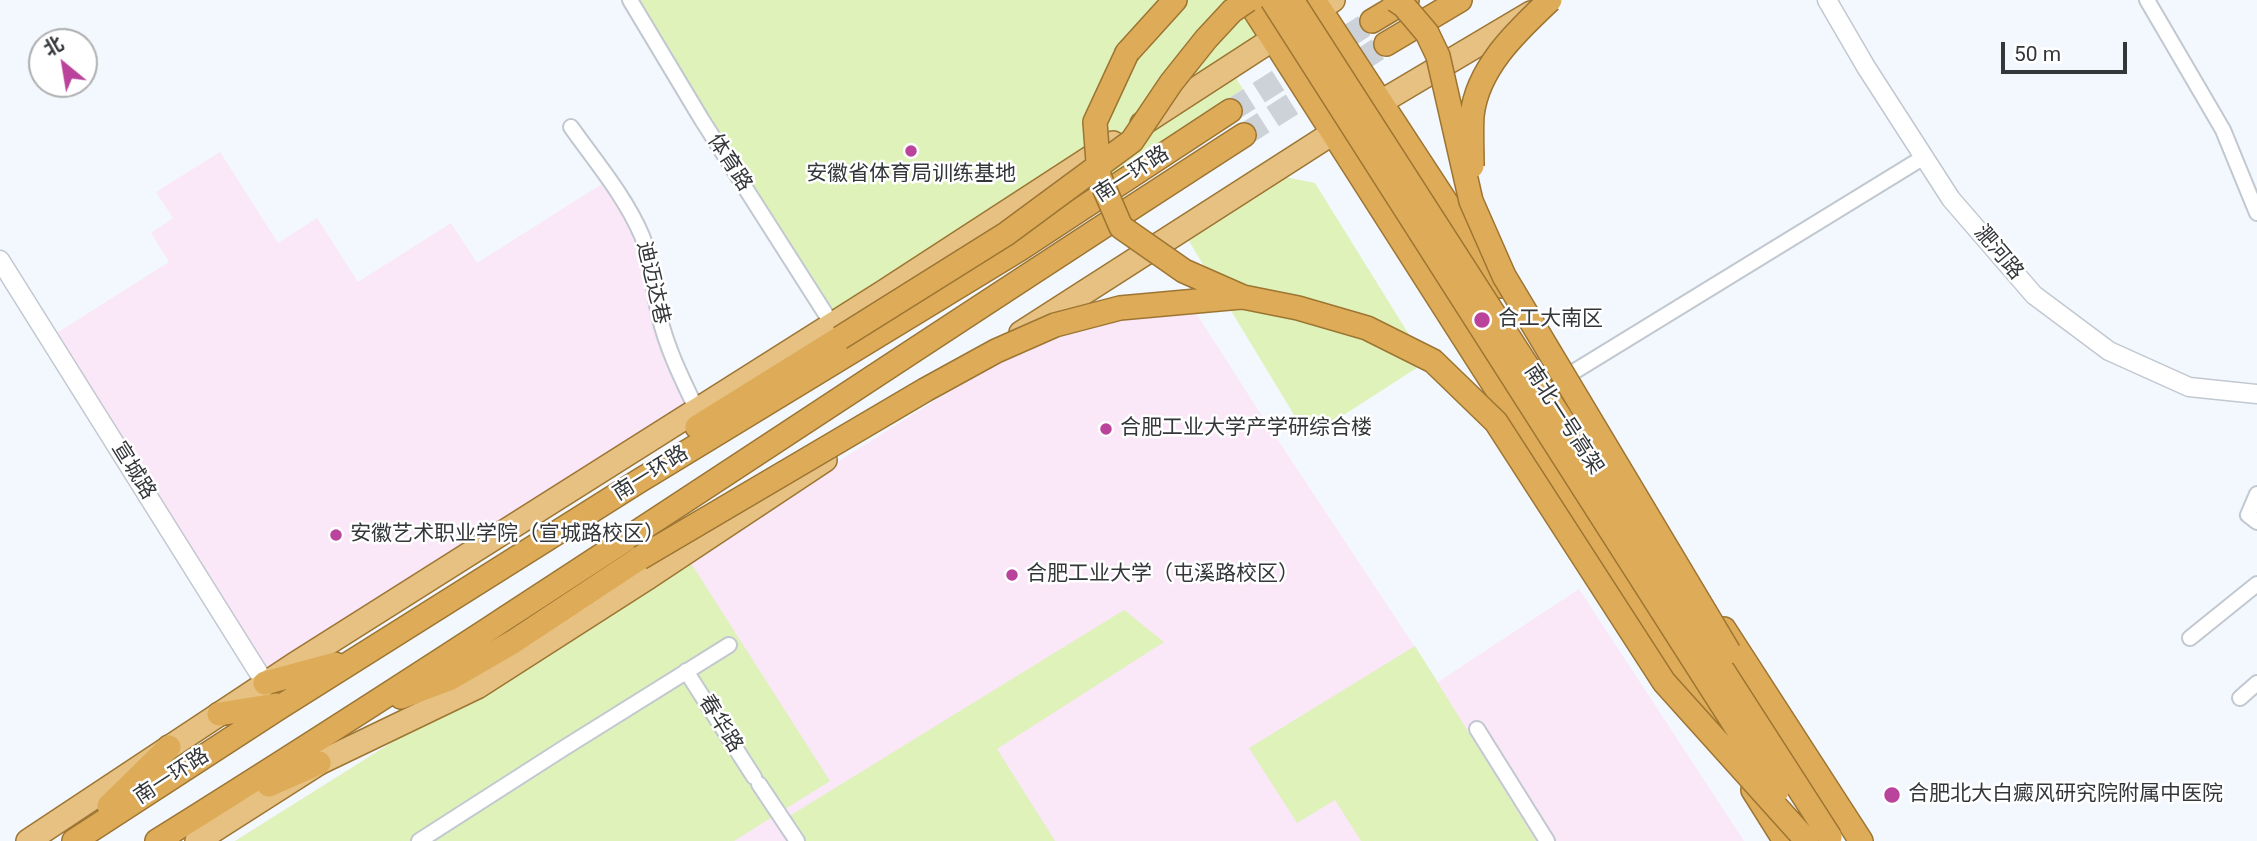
<!DOCTYPE html>
<meta charset="utf-8">
<style>
body{margin:0}
#map{position:relative;width:2257px;height:841px;overflow:hidden;background:#f3f8ff;font-family:Roboto,"Noto Sans SC",sans-serif}
canvas{display:block}
.north{position:absolute;left:28px;top:28px;width:70px;height:70px;box-sizing:border-box;background:#fff;border:2px solid #aeafb0;border-radius:50%;rotate:330deg;font-size:19px;font-weight:700;line-height:28px;text-align:center;color:#34373a}
.north::after{content:'';display:block;margin:auto;width:24px;height:32px;background:#ba449b;clip-path:polygon(50% 0,100% 100%,50% 72%,0 100%)}
.scale{position:absolute;left:2001px;top:42px;width:126px;height:32px;box-sizing:border-box;border:4px solid #34373a;border-top:0;padding-left:9px;font-size:21px;line-height:24px;white-space:nowrap;color:#34373a;-webkit-text-stroke:5px #fff;paint-order:stroke}
</style>
<div id="map">
<canvas width="2257" height="841"></canvas>
<div class="north">北</div>
<div class="scale">50 m</div>
</div>
<script>
const ctx = document.querySelector('canvas').getContext('2d');
ctx.lineJoin = 'round';
function fill(path, color) {
  ctx.fillStyle = color;
  ctx.fill(path, 'evenodd');
}
function trace(path, color, width, dash) {
  ctx.strokeStyle = color;
  ctx.lineWidth = width;
  ctx.lineCap = dash ? 'butt' : 'round';
  ctx.setLineDash(dash || []);
  ctx.stroke(path);
}
function label(font, color, halo, rows, align = 'center') {
  ctx.font = font + ' Roboto,"Noto Sans SC",sans-serif';
  ctx.lineWidth = 5;
  ctx.setLineDash([]);
  ctx.textBaseline = 'middle';
  ctx.strokeStyle = halo;
  ctx.fillStyle = color;
  for (const [text, x, y, turn = 0] of rows) {
    ctx.save();
    ctx.translate(x, y);
    ctx.rotate((+turn || 0) * Math.PI / 180);
    ctx.textAlign = isNaN(turn) ? turn : align;
    if (halo) ctx.strokeText(text, 0, 0);
    ctx.fillText(text, 0, 0);
    ctx.restore();
  }
}
const education = new Path2D(`
 M220 152 278 243 317 218 358 282 451 223 477 263 608 180 632 216 659 313 697 410 265 683 49 338 169 262 151 233 173 218 156 192Z
 M1090 303 1196 313 1262 416 1438 682 1579 589 1744 841H235Z`);
const green = new Path2D(`
 M630 0H1248L1273 38 1230 68 1243 89 850 343Z
 M1280 176 1315 183 1426 362 1308 438 1187 238Z
 M687 557 830 781 734 841H235Z
 M1124 610 1164 642 997 749 1055 841H796L783 820Z
 M1415 646 1536 841H1361L1335 800 1297 823 1249 748Z`);
const trunkTunnel = new Path2D(`
 M1230 111 1372 21
 M1244 135 1386 44`);
const minor = new Path2D(`
 M630 0 702 120 832 324
 M2147 0 2223 130 2257 213
 M571 127C595 161 625 196 642 236 652 261 653 288 659 315 667 349 682 379 697 410
 M1562 379 1924 157
 M2257 494 2248 515 2257 522
 M2190 638 2257 584
 M686 671 754 777
 M2240 698 2257 683
 M1477 729 1547 841
 M759 784 797 841
 M419 841 564 748 729 645`);
const tertiary = new Path2D(`
 M1827 0 1866 67 1951 199 2034 295 2109 351 2189 387 2257 394
 M0 260 265 683`);
const primary = new Path2D(`
 M1142 124 1333 0
 M1021 333 1381 102 1531 13
 M28 841 295 664 882 293 1113 143
 M197 841 319 763 477 687 647 578 825 460`);
const trunk = new Path2D(`
 M1248 0 1710 723
 M1314 0 1501 286
 M1372 21 1407 0
 M1386 44 1460 0
 M1127 53 1175 0
 M697 427 840 338
 M1724 629 1861 841
 M265 683 335 664
 M401 697 449 679 513 642 640 558
 M219 714 276 705
 M269 785 319 763
 M1753 790 1785 841
 M109 806 169 747
 M74 841 280 707 639 481 1020 249 1230 111
 M157 841C523 612 881 369 1244 135`);
const trunkBridge = new Path2D(`
 M1272 0 1777 791
 M1292 0 1830 837
 M1395 0 1404 6 1427 33 1438 56 1471 201 1504 276 1729 652
 M1127 53 1095 122 1099 176 1121 227 1184 271 1243 297 1298 308 1367 328 1433 361 1496 422 1664 682 1807 841
 M1472 166C1472 150 1471 133 1472 116 1477 68 1517 31 1550 0
 M840 338 1006 234 1132 141 1171 83 1206 39 1232 11 1248 0
 M640 558 925 390 996 351 1055 325 1120 308 1241 297`);
const markers = [
 [911,151,7,"#ba449b"],
 [1482,320,9,"#ba449b"],
 [1106,429,7,"#ba449b"],
 [336,535,7,"#ba449b"],
 [1012,575,7,"#ba449b"],
 [1892,795,9,"#ba449b"]
];
const streetNames = [
 ["体育路",729,163,57],
 ["南一环路",1132,175,-33],
 ["淝河路",1998,253,50],
 ["迪迈达巷",652,283,77],
 ["南北一号高架",1563,420,57],
 ["宣城路",133,471,58],
 ["南一环路",651,474,-32],
 ["春华路",720,724,58],
 ["南一环路",172,777,-33]
];
const poiNames = [
 ["安徽省体育局训练基地",911,175,"center"],
 ["合工大南区",1498,320],
 ["合肥工业大学产学研综合楼",1120,429],
 ["安徽艺术职业学院（宣城路校区）",350,535],
 ["合肥工业大学（屯溪路校区）",1026,575],
 ["合肥北大白癜风研究院附属中医院",1908,795]
];
fill(education, '#fae7f8');
fill(green, '#dff2b9');
trace(trunkTunnel, '#cdd1d8', 23, [23, 11]);
trace(minor, '#c2c8d0', 18);
trace(tertiary, '#c2c8d0', 21);
trace(primary, '#9d7532', 26);
trace(trunk, '#9d7532', 26);
trace(minor, '#fff', 14);
trace(tertiary, '#fff', 18);
trace(primary, '#e6c182', 23);
trace(trunk, '#deac58', 23);
trace(trunkBridge, '#9d7532', 26, []);
trace(trunkBridge, '#deac58', 23);
for (const [x, y, r, color] of markers) {
  const dot = new Path2D();
  dot.arc(x, y, r, 0, 2 * Math.PI);
  ctx.fillStyle = color;
  ctx.fill(dot);
  trace(dot, '#fff', 2.5);
}
label('21px', '#34373a', '#fff', streetNames);
label('21px', '#34373a', '#fff', poiNames, 'left');
</script>
